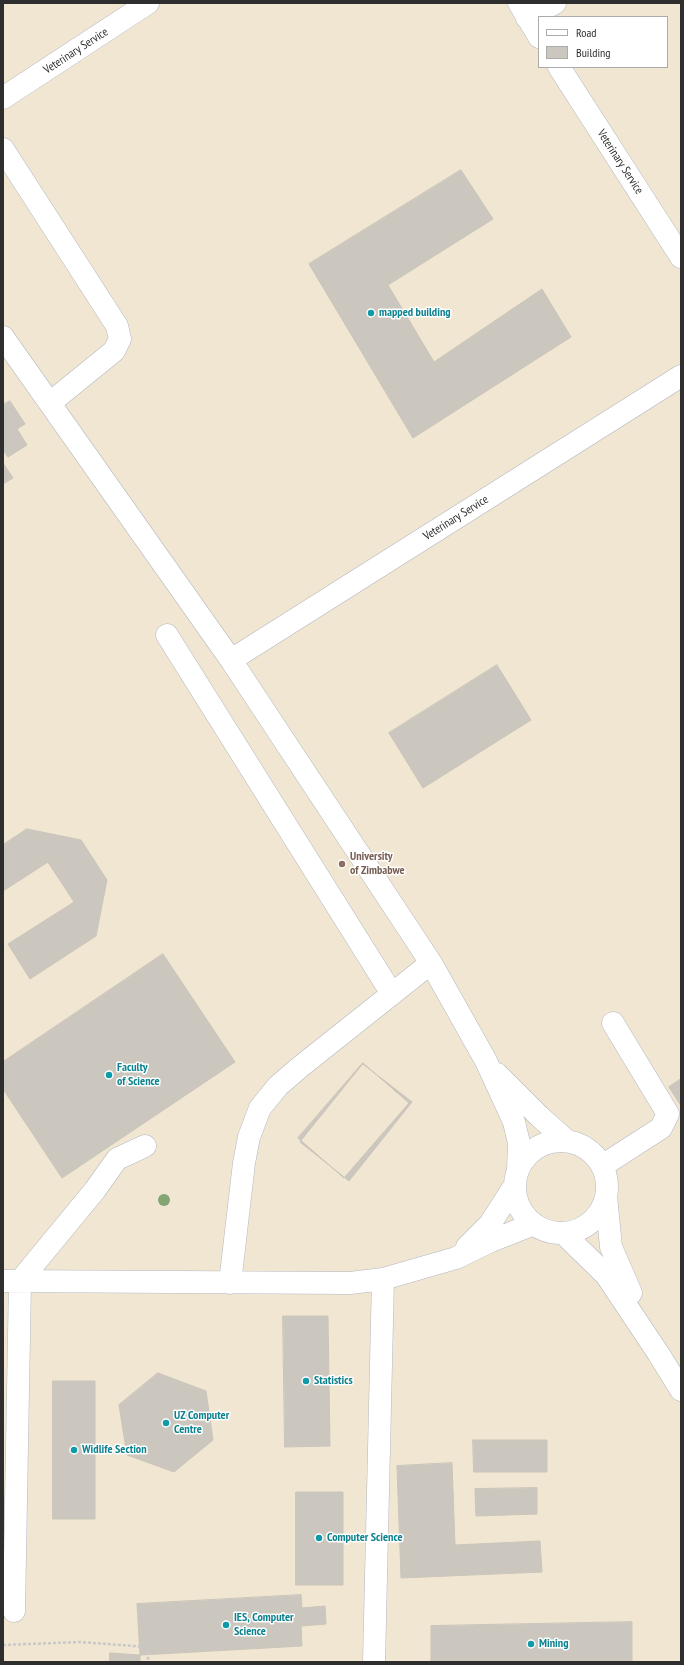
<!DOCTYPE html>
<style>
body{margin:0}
#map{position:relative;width:684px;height:1665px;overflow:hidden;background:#efe9e1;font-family:"PT Sans Narrow",sans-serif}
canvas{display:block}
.frame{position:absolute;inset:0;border:4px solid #2e2e2e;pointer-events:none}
.legend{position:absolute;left:538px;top:16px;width:130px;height:52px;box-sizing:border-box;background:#fff;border:1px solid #ababab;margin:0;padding:5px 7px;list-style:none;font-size:12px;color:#2e2e2e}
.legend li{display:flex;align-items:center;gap:8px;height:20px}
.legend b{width:20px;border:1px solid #ababab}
</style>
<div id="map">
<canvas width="684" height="1665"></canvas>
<div class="frame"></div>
<ul class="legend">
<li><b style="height:5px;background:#fff"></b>Road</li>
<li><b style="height:11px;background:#cbc7bf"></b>Building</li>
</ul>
</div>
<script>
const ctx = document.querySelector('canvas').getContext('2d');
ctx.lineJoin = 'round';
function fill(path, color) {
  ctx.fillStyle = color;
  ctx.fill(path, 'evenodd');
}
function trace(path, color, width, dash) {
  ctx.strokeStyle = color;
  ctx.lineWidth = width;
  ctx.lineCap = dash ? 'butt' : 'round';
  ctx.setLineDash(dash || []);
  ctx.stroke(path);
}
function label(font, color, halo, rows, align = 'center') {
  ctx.font = font + ' "PT Sans Narrow",sans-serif';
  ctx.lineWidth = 3;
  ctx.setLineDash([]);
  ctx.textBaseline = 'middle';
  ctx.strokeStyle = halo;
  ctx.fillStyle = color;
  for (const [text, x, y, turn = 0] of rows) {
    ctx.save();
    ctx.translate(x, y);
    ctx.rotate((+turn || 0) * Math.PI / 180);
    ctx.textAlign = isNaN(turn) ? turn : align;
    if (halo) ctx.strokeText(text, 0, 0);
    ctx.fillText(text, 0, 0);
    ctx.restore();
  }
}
const education = new Path2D(`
 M3 3H681V1662H3ZM539 17H667V67H539Z`);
const building = new Path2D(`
 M461 170 493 219 388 285 434 362 542 289 571 337 413 438 309 264Z
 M10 401 25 424 17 429 27 445 8 457 3 450V405Z
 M3 463 13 478 3 484Z
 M497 665 531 720 423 788 389 733Z
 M27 829 81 840 107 880 96 936 30 979 8 944 74 902 48 862 3 891V845Z
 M163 954 235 1062 62 1178 3 1089V1062Z
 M363 1063 409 1103 344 1178 298 1138Z
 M363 1064 412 1102 349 1181 300 1142Z
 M681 1079V1106L669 1087Z
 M283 1316H328L330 1446 285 1447Z
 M158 1373 206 1391 213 1440 174 1472 127 1455 119 1405Z
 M53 1381H95V1519H53Z
 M473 1440H547V1472H474Z
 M452 1463 455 1545 540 1541 542 1572 401 1578 397 1466Z
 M537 1488V1514L476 1516 475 1489Z
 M296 1492H343V1585H296Z
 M301 1595 302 1608 325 1606 326 1624 301 1626 302 1646 140 1655 137 1604Z
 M632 1622V1662H431V1626Z
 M110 1653 140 1655V1662H110Z`);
const path = new Path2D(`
 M3 1645 80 1642 148 1647V1662`);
const minor = new Path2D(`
 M519 3 539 37
 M527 18 555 3
 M559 67 681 257
 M3 98 148 3
 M3 149 117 326 120 339 114 351 50 403
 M3 337 231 660 431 963 486 1061 514 1122 519 1143 518 1170
 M167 635 392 994
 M231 660 681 376
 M497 1074 540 1117 567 1141
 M515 1187a46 46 0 1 1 92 0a46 46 0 1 1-92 0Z
 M602 1166 661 1128 668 1114 613 1023
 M606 1196 611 1247 631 1293
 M563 1233 606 1275 658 1353 681 1390
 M467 1247 490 1224 515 1185
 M3 1281 350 1283 383 1279 456 1258 491 1241 534 1224
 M230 1283 244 1163 249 1137 260 1108 278 1086 300 1067 431 963
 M14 1611 20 1281 95 1190 117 1159 145 1146
 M374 1662 383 1279`);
const trees = [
 [164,1200]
];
const markers = [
 [371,313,4,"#0f9aa8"],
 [342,864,4,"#8d6e63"],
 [109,1075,4,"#0f9aa8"],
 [306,1381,4,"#0f9aa8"],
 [166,1423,4,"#0f9aa8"],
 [74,1450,4,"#0f9aa8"],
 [319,1538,4,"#0f9aa8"],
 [226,1625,4,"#0f9aa8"],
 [531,1644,4,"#0f9aa8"]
];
const streetNames = [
 ["Veterinary Service",76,51,-33],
 ["Veterinary Service",620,162,57],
 ["Veterinary Service",456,518,-32]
];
const cultureNames = [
 ["mapped building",379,313],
 ["Faculty",117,1068],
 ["of Science",117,1082],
 ["Statistics",314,1381],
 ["UZ Computer",174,1416],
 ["Centre",174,1430],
 ["Widlife Section",82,1450],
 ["Computer Science",327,1538],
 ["IES, Computer",234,1618],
 ["Science",234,1632],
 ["Mining",539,1644]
];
const educationNames = [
 ["University",350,857],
 ["of Zimbabwe",350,871]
];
fill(education, '#f0e6d1');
fill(building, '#cbc7bf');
trace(building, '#cbc5ba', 1);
trace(minor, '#b4b7c1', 23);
trace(path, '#c9c9c9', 2.5, [3, 2]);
trace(minor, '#fff', 22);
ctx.fillStyle = '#84a574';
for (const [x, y] of trees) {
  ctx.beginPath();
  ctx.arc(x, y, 6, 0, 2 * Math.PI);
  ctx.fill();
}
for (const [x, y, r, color] of markers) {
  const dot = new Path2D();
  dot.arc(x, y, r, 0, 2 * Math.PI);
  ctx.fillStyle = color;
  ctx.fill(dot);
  trace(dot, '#fff', 1.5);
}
label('12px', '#2e2e2e', '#fff', streetNames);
label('bold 12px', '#0d838f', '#fff', cultureNames, 'left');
label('bold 12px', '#785e54', '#fff', educationNames, 'left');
</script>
